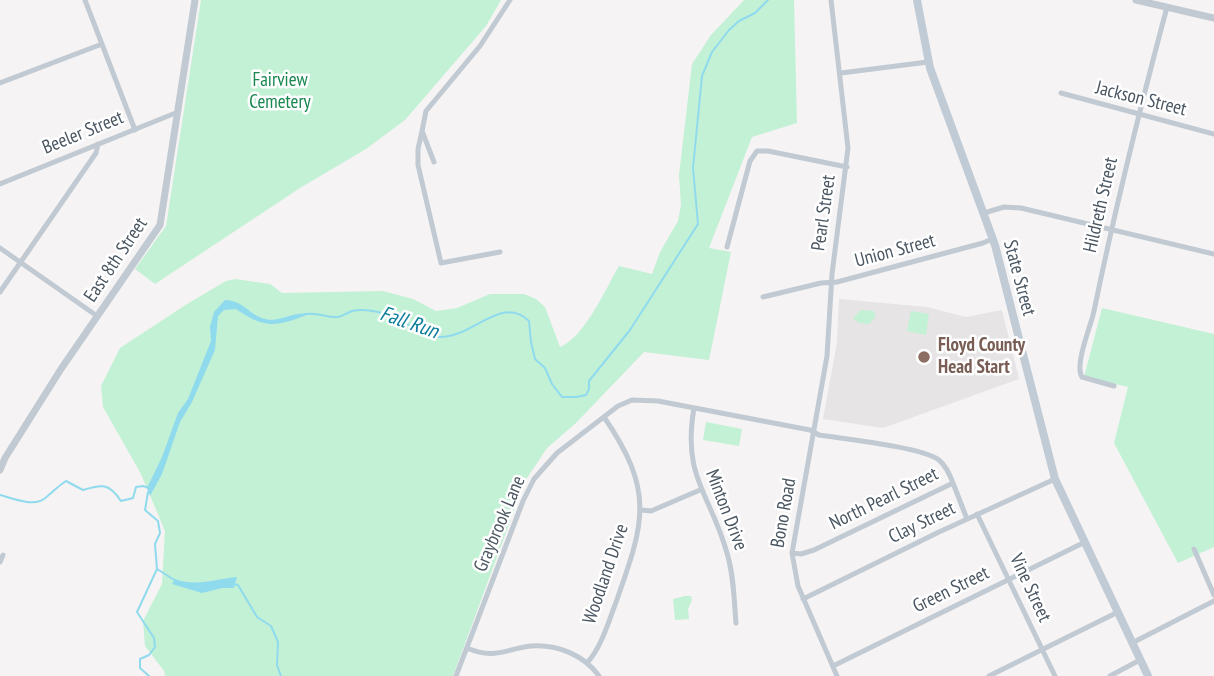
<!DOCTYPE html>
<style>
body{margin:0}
canvas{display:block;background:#f5f3f3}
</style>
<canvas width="1214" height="676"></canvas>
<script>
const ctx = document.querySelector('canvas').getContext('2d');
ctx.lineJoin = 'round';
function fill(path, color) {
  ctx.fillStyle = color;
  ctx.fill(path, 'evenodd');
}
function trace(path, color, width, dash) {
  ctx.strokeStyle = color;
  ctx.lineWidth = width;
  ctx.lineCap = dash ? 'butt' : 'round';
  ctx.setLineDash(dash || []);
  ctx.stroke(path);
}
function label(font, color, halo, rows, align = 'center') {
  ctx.font = font + ' "PT Sans Narrow",sans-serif';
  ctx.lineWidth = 5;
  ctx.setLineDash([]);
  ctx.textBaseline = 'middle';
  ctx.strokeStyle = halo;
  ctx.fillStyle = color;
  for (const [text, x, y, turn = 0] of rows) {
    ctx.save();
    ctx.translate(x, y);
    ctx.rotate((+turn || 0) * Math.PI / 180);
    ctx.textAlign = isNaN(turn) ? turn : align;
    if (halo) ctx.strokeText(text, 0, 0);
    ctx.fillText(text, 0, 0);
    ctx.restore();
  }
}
const education = new Path2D(`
 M839 299 927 307 966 317 1002 310 1019 379 883 428 823 419 837 342Z`);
const green = new Path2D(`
 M201 0H501L486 26 405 120 366 149 300 188 155 284 135 269 166 226Z
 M744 0H794L797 123 752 137 709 248 731 252 709 360 644 352 576 423 547 448 525 481 453 676H165L164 671 145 646 143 621 162 584 165 531 141 474 103 407 101 386 120 348 187 304 226 281 235 279 270 284 282 293 383 291 413 299 436 311 457 308 490 294H524L536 299 545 307 560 347C584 338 606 288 619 266L652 274 660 252 678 221 681 205 679 175 692 64 711 35Z
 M1102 308 1214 334V547L1178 563 1114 443 1128 387 1084 377Z
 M861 310 874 311 876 316 869 324 859 323 853 318Z
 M911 311 929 314 926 335 907 331Z
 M706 422 742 429 739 446 703 440Z
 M685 596H691L692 600 688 609 689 619 675 620 673 599Z`);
const water = new Path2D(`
 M225 300C245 301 247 314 265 319 281 323 291 311 310 314 277 326 266 330 236 309L224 310 218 316 215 350 192 402 180 422 162 474 150 496 147 488 162 457 178 413 188 399 211 341 210 327 214 312Z
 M237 577 234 588H222L202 593 172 584 175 579C196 587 216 579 237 577Z`);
const stream = new Path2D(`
 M305 314C320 312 326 318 337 317 342 317 347 313 352 311 366 308 381 312 395 317 409 324 423 336 439 337 473 338 501 294 529 321L531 342 535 359 545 368 552 384 562 397H576L586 395 589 389V381L630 330 698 224 693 168 702 76 712 52 729 30 739 21 755 13 768 0
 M148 492 145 510 158 521 160 533 155 544 157 569 137 612 154 638 155 647 149 655 140 659V668L149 676
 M0 495C12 498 33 507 44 499 52 493 58 486 66 481L83 490C102 484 109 483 121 501L133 498 136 487 143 486 149 488
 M157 569 176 581
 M233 584 238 585 257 617 271 626 278 642 277 665 281 676`);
const minor = new Path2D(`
 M85 0 135 130
 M831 0 848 148 832 274 827 356 792 553 798 586 837 676
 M841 73 928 62
 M0 83 102 44
 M1061 93 1214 134
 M422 131 418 149V165L441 263 500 252
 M434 162 422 131 426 111 480 46 510 0
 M0 184 178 112
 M984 213 1004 207 1021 208 1214 254
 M727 247 750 161 757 151H768L847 167
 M0 248 97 316
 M0 292 96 153 98 144
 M763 297 821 283 837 282 983 243 992 239
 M1114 386 1082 377C1074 365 1091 326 1094 311 1115 209 1140 108 1167 7
 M694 408C682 477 710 493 727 553 734 576 734 600 736 623
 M642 510 651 511 700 490
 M977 514 1055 676
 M1194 549 1214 595
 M792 553 801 554 814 550 953 483 967 519
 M0 562 3 555
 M803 599 939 532 1055 479
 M1132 643 1214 601
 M467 648C495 660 505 649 531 646 557 644 584 655 599 676
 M587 663C601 648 608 623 615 605 644 523 656 493 604 417
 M833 666 1083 543
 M456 676 523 501 534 479 557 453 618 406 632 400 658 401 810 430 819 435C844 439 922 447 939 460 946 466 950 475 953 483
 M989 676 1116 613
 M1110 676 1140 660`);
const tertiary = new Path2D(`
 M1136 0 1214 18
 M0 470 5 458 61 369 160 225 195 0`);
const secondary = new Path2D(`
 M917 0 930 68 995 245 1055 479 1148 676`);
const markers = [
 [924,357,7,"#8d6e63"]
];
const parkNames = [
 ["Fairview",280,81],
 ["Cemetery",280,103]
];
const streetNames = [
 ["Jackson Street",1141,99,14],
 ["Beeler Street",83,133,-22],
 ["Hildreth Street",1101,205,-77],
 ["Pearl Street",824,213,-82],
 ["Union Street",895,251,-15],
 ["East 8th Street",116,260,-56],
 ["State Street",1019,278,75],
 ["North Pearl Street",884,499,-26],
 ["Minton Drive",726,510,69],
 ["Bono Road",784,513,-80],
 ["Clay Street",922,523,-26],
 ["Graybrook Lane",500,524,-67],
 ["Woodland Drive",606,574,-71],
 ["Vine Street",1030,588,65],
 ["Green Street",951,590,-26]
];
const educationNames = [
 ["Floyd County",938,346],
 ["Head Start",938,368]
];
const waterNames = [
 ["Fall Run",409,323,19]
];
fill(education, '#e6e4e5');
fill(green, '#c3f1d5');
fill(water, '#90daee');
trace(stream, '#90daee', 2);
trace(minor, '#c1cad2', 5);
trace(tertiary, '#c1cad2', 7);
trace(secondary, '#c1cbd6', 8);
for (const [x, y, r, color] of markers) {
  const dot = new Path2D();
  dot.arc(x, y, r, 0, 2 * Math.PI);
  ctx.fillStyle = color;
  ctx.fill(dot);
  trace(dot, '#fff', 2.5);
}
label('19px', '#17864f', '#fff', parkNames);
label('19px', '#4a5661', '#fff', streetNames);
label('bold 19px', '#785e54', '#fff', educationNames, 'left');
label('italic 21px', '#0c7c9b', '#fff', waterNames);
</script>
